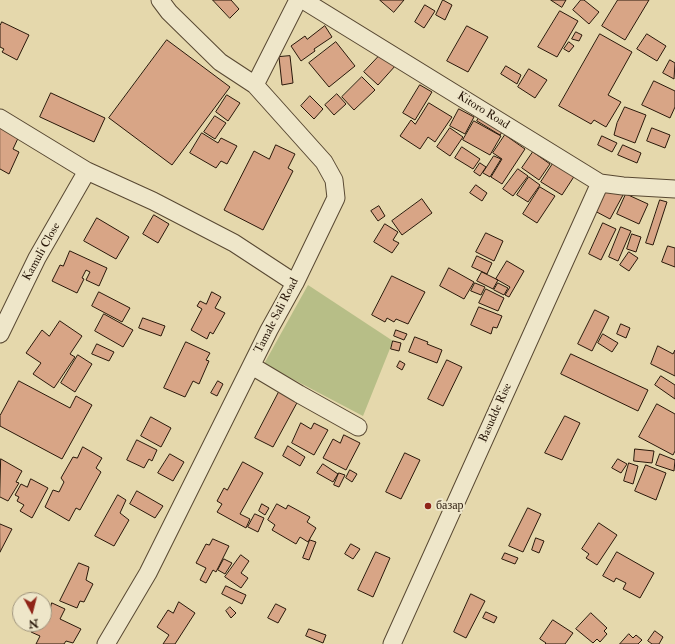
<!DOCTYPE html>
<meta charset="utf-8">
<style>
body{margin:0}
#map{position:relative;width:675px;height:644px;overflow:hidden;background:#e5d8ac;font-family:"IM FELL Double Pica",serif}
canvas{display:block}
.north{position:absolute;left:12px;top:592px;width:40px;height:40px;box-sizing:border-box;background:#eee6c9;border:1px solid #9f947d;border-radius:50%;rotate:173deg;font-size:11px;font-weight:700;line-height:16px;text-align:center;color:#29180a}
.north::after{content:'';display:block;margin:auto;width:14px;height:18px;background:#8f2418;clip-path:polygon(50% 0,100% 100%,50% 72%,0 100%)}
</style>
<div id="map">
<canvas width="675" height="644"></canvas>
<div class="north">N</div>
</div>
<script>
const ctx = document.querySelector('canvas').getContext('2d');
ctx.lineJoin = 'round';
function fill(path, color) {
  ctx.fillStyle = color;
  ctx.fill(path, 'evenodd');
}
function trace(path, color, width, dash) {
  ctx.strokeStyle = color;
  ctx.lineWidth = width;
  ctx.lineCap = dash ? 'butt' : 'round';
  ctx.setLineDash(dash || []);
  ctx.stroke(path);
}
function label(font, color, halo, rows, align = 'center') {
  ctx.font = font + ' "IM FELL Double Pica",serif';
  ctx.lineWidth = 4;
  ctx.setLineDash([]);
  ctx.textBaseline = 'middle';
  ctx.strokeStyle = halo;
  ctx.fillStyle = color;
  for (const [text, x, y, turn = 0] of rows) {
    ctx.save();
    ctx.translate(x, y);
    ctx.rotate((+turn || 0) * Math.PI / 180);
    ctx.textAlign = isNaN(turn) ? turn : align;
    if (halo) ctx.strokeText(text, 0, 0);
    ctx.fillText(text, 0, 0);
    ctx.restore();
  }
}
const green = new Path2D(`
 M308 285 393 341 363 416 264 364Z`);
const building = new Path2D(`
 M213 0H231L239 9 230 18Z
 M380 0H404L394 12Z
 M443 0 452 5 445 20 436 15Z
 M551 0H566L562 7Z
 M581 0H584L599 12 589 24 573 10Z
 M618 0H649L625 40 602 26Z
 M425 5 435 11 424 28 415 22Z
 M560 11 578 21 557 57 538 47Z
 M2 22 29 35 17 60 2 52 4 49 0 47V26Z
 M325 26 332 37 314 49 315 51 301 61 291 46 305 36 307 39Z
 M467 26 488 37 468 72 447 61Z
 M576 32 582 35 579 41 572 39Z
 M600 34 632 52 608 95 621 102 606 127 594 120 591 124 559 106Z
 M647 34 666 46 657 61 637 49Z
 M167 40 230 87 172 165 109 118Z
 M336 42 355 66 329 87 309 63Z
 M569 42 574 46 569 52 564 49Z
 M382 53 396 65 378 85 364 72Z
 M290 56 293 83 282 85 279 57Z
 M670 60 675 63 674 79 663 73Z
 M506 66 521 75 517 84 501 74Z
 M529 69 547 80 535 98 518 87Z
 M362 77 375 90 354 110 342 97Z
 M654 81 675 91V107L670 118 642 105Z
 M420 85 432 92 415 120 403 113Z
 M51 93 105 118 94 142 40 117Z
 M337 94 346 104 334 115 325 105Z
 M227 95 240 103 228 121 216 112Z
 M310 96 323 109 314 119 301 106Z
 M429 103 452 117 435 142 428 137 420 149 400 136 411 120 415 124Z
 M625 107 646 115 635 143 614 135 617 123Z
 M459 109 474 117 465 134 450 126Z
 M481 114 505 128 500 135 477 121Z
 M215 116 226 123 215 139 204 132Z
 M474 121 501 136 490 155 463 140Z
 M0 124 20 134 13 149 19 152 9 174 0 169Z
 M450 128 463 137 450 156 437 147Z
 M652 128 670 135 665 148 647 141Z
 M202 133 218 143 221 138 237 146 227 164 221 161 216 168 190 153Z
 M505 135 525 149 502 184 491 177 502 159 493 153Z
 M602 136 617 143 612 152 598 145Z
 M276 145 295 154 288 168 293 171 263 230 224 210 254 151 269 159Z
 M623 145 641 153 637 163 618 155Z
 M462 147 480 159 473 169 455 158Z
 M533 152 550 164 539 180 522 168Z
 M494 156 501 159 490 177 483 173Z
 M554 162 575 175 562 195 541 182Z
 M480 163 486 167 480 176 474 172Z
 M518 169 528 176 513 196 503 189Z
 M529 177 540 185 528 202 517 195Z
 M476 185 487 193 482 201 470 193Z
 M540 187 555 196 537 223 523 214Z
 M606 187 623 195 610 219 593 210Z
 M626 194 648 204 639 224 617 214Z
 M422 199 432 213 402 235 392 221Z
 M660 200 667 202 653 245 646 243Z
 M379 206 385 216 378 221 371 211Z
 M154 215 169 224 158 243 143 234Z
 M97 218 129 237 116 259 84 241Z
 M603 223 616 229 601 260 589 254Z
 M385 224 398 232 393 240 399 243 392 253 374 242Z
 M621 227 631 231 618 261 609 257Z
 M486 233 503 241 494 261 476 252Z
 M632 234 641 237 636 252 627 249Z
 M668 246 675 248V267L662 262Z
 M70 251 107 268 99 286 86 280 90 272 86 270 82 278 84 279 77 293 52 281 60 265 63 266Z
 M629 252 638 258 629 271 620 265Z
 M477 256 492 263 487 274 472 267Z
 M507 261 524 271 509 297 505 295 510 287 496 279Z
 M449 268 474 282 464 299 440 286Z
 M482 272 498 280 493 289 477 281Z
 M392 276 425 292 408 324 396 319 394 322 387 318 385 322 372 315Z
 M475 283 485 287 481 295 471 291Z
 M498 283 508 288 504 295 494 290Z
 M486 289 504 298 498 311 479 303Z
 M99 292 130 308 122 322 92 306Z
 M212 292 221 297 215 308 225 313 213 334 210 332 207 339 191 330 202 309 197 306 200 301 206 304Z
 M479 307 502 316 497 328 493 327 491 334 471 325Z
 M595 310 609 317 592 351 578 344Z
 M104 314 133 330 123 347 95 331Z
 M143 318 165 326 161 336 139 328Z
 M60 321 82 336 70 354 75 357 54 388 33 374 41 363 26 353 42 330 49 336Z
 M621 324 630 328 626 338 617 334Z
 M396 330 407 334 404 340 394 336Z
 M603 334 618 343 612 352 598 343Z
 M415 337 428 342 427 344 442 350 437 363 409 352Z
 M393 341 401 343 399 351 391 349Z
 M186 342 210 353 206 360 209 361 199 384 193 381 185 397 164 388Z
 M97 344 114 352 109 361 92 354Z
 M658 346 673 354 675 350V376L651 364Z
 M571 354 648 390 638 411 561 374Z
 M78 355 92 364 75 392 61 383Z
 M447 360 462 367 443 406 428 399Z
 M400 361 405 364 402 370 397 367Z
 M661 376 675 385V399L655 385Z
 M19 381 70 408 76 396 92 405 62 459 0 426V416Z
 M218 381 223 384 217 396 211 393Z
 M280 390 299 399 273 447 255 438Z
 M657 404 675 414V451L673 455 639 437Z
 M565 416 580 423 562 460 545 453Z
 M151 417 171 428 161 447 141 436Z
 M301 423 311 429 314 423 328 430 314 455 292 443Z
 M344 435 360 443 346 470 323 458 333 439 340 443Z
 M137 440 157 450 152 461 149 459 144 468 127 460Z
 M288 446 305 457 300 466 283 456Z
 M83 447 102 458 96 468 101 472 80 510 76 508 69 521 45 507 53 490 59 492 64 482 61 478 73 457 77 458Z
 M635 449 654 451 652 463 634 461Z
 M405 453 420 460 401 499 386 492Z
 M170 454 184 462 173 481 158 473Z
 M660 454 675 460 674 471 656 465Z
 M1 459 22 471 16 482 19 483 8 501 0 497Z
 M618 459 627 464 621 473 612 468Z
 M243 462 263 473 240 514 250 519 246 528 217 512 222 504 217 501 224 488 227 490Z
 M629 463 638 466 633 484 624 481Z
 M323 464 338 474 333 482 317 473Z
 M646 465 666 473 656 500 635 491Z
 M350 470 357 474 352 482 346 478Z
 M339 473 345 475 339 487 334 485Z
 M31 479 48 488 32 518 20 511 24 505 17 501 19 497 15 495 21 484 27 487Z
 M137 491 163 506 155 518 130 504Z
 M118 495 126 500 120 513 129 520 114 546 95 536Z
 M262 504 269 508 265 515 259 511Z
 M277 504 286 509 288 505 310 517 307 522 316 528 308 542 300 537 296 544 272 530 275 525 268 520Z
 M528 508 541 514 523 552 509 546Z
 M255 514 264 518 258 532 248 527Z
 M599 523 617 535 597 565 586 558 589 554 582 549Z
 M0 524 12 529 0 552Z
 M536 538 544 541 539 553 532 550Z
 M213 539 229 546 216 572 213 570 206 583 200 580 206 568 196 563 206 544 209 545Z
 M310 540 316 542 309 560 303 558Z
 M351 544 360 549 353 559 345 554Z
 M376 552 390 558 373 597 358 590Z
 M617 552 654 573 640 598 623 589 626 583 616 578 614 582 603 576Z
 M505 553 518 558 515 564 502 559Z
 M241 555 249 561 241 573 248 578 241 588 225 577Z
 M224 559 232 563 225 574 218 570Z
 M79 563 89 567 86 580 93 584 84 602 80 601 77 608 60 601Z
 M226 586 246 595 242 604 222 594Z
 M471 594 485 601 466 638 454 632Z
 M179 602 195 613 175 644H163L169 635 157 627 168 610 173 613Z
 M52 603 65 609 60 619 81 629 73 643 66 641 64 644H36L40 636 31 632 36 624H44V611L49 612Z
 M276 604 286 609 278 623 268 618Z
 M230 607 236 613 231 618 226 611Z
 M486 612 497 617 494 623 483 618Z
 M591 613 607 628 604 631 607 634 600 642 597 639 593 643 576 629Z
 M553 620 573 633 565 644H545L546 643 540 639Z
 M309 629 326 635 323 643 306 636Z
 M655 631 663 637 659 644H652L648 641Z
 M629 634 633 638 636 635 642 640 638 644H620Z`);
const street = new Path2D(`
 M303 0 600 183 623 186 675 189
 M255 85 298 0
 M0 118 87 171 153 201 234 243 295 283
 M0 334 37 258 87 171
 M252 366 299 394 358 427
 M106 644 148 573 269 330 295 283 336 198 334 180 324 162 255 85 220 62 169 12 160 0
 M392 644 600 183`);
const markers = [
 [428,506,4,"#8f2418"]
];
const streetNames = [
 ["Kitoro Road",483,111,32],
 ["Kamuli Close",42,252,-61],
 ["Tamale Sali Road",277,316,-63],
 ["Basudde Rise",496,413,-66]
];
const poiNames = [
 ["базар",436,506]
];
fill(green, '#b7be87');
fill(building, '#d8a586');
trace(building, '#29180a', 1);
trace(street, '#584832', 19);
trace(street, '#eee6c9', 17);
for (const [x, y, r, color] of markers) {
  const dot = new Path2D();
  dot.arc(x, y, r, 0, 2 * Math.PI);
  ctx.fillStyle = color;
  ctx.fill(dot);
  trace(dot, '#eee6c9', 1.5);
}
label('12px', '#29180a', '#eee6c9', streetNames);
label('12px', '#29180a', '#eee6c9', poiNames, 'left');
</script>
